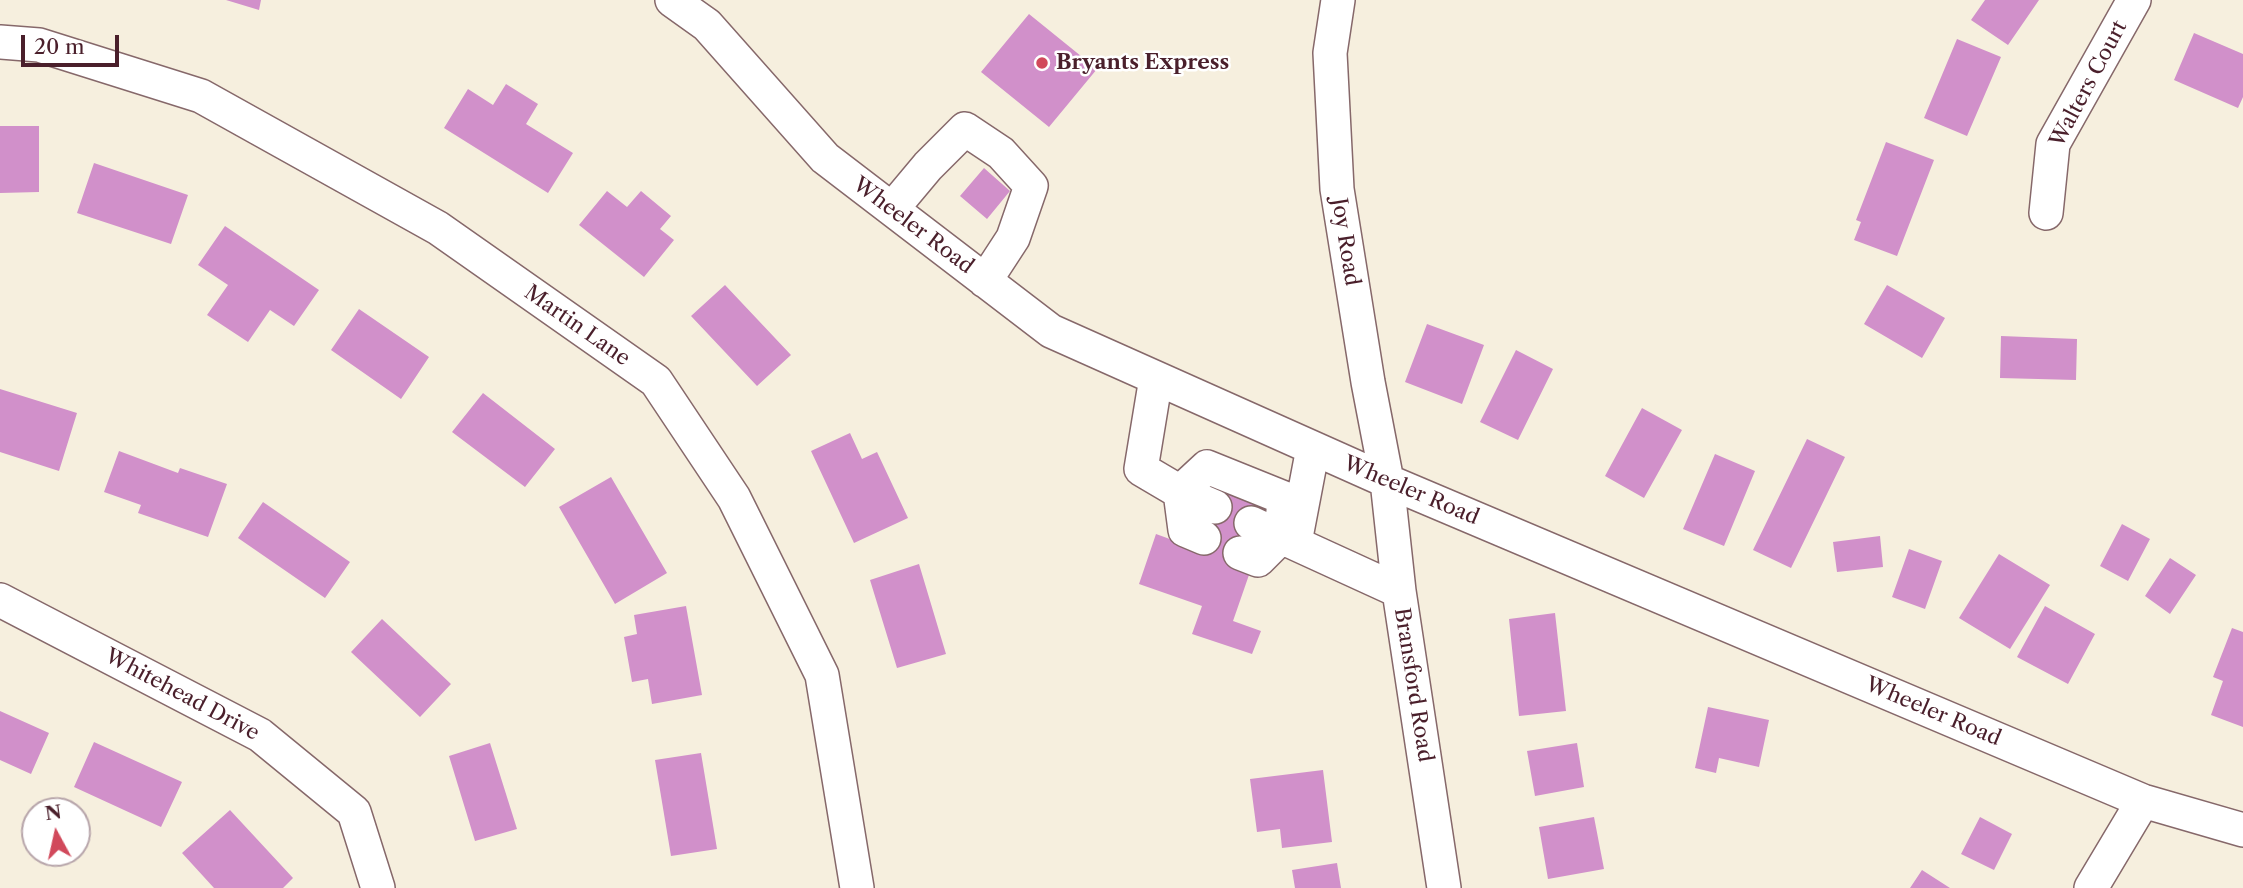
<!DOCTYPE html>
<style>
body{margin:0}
#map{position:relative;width:2243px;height:888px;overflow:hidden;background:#f6efde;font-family:"Libre Caslon Text",serif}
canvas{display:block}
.north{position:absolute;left:21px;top:797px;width:70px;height:70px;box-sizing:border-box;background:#fff;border:2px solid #b7a5aa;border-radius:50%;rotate:352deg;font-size:19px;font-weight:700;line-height:28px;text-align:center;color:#4a1f2b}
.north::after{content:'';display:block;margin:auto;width:24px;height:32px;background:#d1495b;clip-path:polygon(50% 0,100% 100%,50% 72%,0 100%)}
.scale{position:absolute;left:21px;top:35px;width:98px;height:32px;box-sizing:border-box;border:4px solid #4a1f2b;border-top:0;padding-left:9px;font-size:21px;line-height:24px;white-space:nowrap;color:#4a1f2b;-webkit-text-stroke:5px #fff;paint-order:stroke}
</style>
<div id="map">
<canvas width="2243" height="888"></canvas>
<div class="north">N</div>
<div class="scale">20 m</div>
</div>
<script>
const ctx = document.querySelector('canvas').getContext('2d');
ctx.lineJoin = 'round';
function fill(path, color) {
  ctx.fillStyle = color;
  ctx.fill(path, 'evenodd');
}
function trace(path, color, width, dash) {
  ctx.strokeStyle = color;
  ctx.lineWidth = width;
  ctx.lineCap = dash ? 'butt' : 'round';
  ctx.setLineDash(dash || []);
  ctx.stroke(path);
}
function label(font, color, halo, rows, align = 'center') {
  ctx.font = font + ' "Libre Caslon Text",serif';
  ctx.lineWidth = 5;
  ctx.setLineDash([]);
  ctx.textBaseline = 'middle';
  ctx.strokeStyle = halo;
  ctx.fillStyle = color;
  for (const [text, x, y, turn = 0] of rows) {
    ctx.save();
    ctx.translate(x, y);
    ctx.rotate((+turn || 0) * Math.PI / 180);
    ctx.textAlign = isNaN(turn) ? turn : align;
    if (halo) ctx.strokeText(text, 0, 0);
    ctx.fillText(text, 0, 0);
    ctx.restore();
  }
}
const building = new Path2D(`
 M226 0H261L259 10Z
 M1985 0H2039L2008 45 1971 20Z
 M1029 14 1097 69 1049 127 981 72Z
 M2194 33 2243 54V97L2238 108 2174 80Z
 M1957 39 2001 57 1967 136 1924 118Z
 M506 84 538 104 526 124 573 153 548 193 444 128 468 89 493 105Z
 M0 126H39V192L0 193Z
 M1886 142 1934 160 1897 256 1854 240 1861 222 1856 220Z
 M94 163 188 195 171 244 77 213Z
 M984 168 1010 191 987 219 960 196Z
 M607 191 627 207 641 191 671 216 660 229 674 240 644 277 579 225Z
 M225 226 319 290 294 326 270 310 248 342 207 315 228 285 198 265Z
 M725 285 791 355 757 386 691 316Z
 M1887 285 1945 318 1922 358 1864 324Z
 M359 309 429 357 401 399 331 350Z
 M1427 324 1484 345 1462 404 1405 382Z
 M2001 336 2077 339 2076 380 2000 378Z
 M1516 350 1553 369 1518 440 1480 422Z
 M0 389 77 413 59 471 0 452Z
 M483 393 555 449 525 487 452 432Z
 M1642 408 1682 430 1644 498 1605 476Z
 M850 433 862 459 877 452 908 518 854 543 811 451Z
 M1807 439 1845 457 1791 568 1753 550Z
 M119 451 178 473 180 468 227 484 208 537 138 513 141 505 104 492Z
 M1715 454 1755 471 1724 546 1683 529Z
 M611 477 667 573 615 604 559 507Z
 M1224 480 1261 493 1251 523 1250 572 1233 621 1261 631 1252 654 1192 634 1202 606 1139 584 1156 534 1200 550Z
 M263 502 350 562 325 598 238 538Z
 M2122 524 2150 539 2128 581 2100 566Z
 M1880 536 1883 567 1837 572 1833 542Z
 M1909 549 1942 561 1925 609 1892 597Z
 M1999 554 2050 585 2010 649 1959 618Z
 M2170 558 2196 575 2170 614 2145 596Z
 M919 564 946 654 897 668 870 580Z
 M686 606 702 695 652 704 648 679 632 682 624 637 637 634 634 615Z
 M2045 606 2095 634 2068 684 2017 657Z
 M1555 613 1566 711 1519 716 1509 619Z
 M382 619 451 684 420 717 351 652Z
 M2232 628 2243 632V727L2211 715 2223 681 2213 677Z
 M1708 707 1769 720 1759 767 1719 758 1716 773 1695 768Z
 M0 711 49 733 31 774 0 760Z
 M94 742 182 782 161 827 74 787Z
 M490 743 517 829 475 841 449 756Z
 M1577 743 1584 787 1535 796 1527 751Z
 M701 753 717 849 671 856 655 760Z
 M1323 770 1332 842 1282 848 1280 829 1257 832 1250 779Z
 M230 810 293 878 283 888H214L182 853Z
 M1594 817 1604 869 1548 879 1539 827Z
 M1980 817 2012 834 1994 870 1961 854Z
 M1337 863 1341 888H1295L1292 870Z
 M1922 870 1950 888H1910Z`);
const minor = new Path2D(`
 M672 0 707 25 825 158 1051 331 1387 481 2143 801 2243 830
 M1338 0 1330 53 1337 189 1368 382 1387 481 1399 591 1444 888
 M0 42 39 45 201 96 438 228 656 381 734 498 822 675 857 888
 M892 209 928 166 965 129 1001 153 1031 186 1013 238 985 281
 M2046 213 2053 144 2134 0
 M1156 378 1141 469 1180 492 1207 467 1284 498 1281 537 1399 591
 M1297 532 1313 448
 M1204 538 1185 530 1180 492 1215 507
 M1240 553 1258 560 1281 537 1251 523
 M0 600 260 735 354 812 378 888
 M2091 888 2143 801`);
const markers = [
 [1042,63,7,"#d1495b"]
];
const poiNames = [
 ["Bryants Express",1056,63]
];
const streetNames = [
 ["Walters Court",2089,84,-62],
 ["Wheeler Road",913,226,37],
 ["Joy Road",1345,242,81],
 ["Martin Lane",577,326,35],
 ["Wheeler Road",1411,491,23],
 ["Bransford Road",1413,685,81],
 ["Whitehead Drive",182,695,28],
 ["Wheeler Road",1933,712,23]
];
fill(building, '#d190ca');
trace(minor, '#86686a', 36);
trace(minor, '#fff', 33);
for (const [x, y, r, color] of markers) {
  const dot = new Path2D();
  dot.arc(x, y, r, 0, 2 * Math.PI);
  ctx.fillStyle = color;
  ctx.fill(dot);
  trace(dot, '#fff', 2.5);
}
label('bold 21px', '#4a1f2b', '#fff', poiNames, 'left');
label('21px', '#4a1f2b', '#fff', streetNames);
</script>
